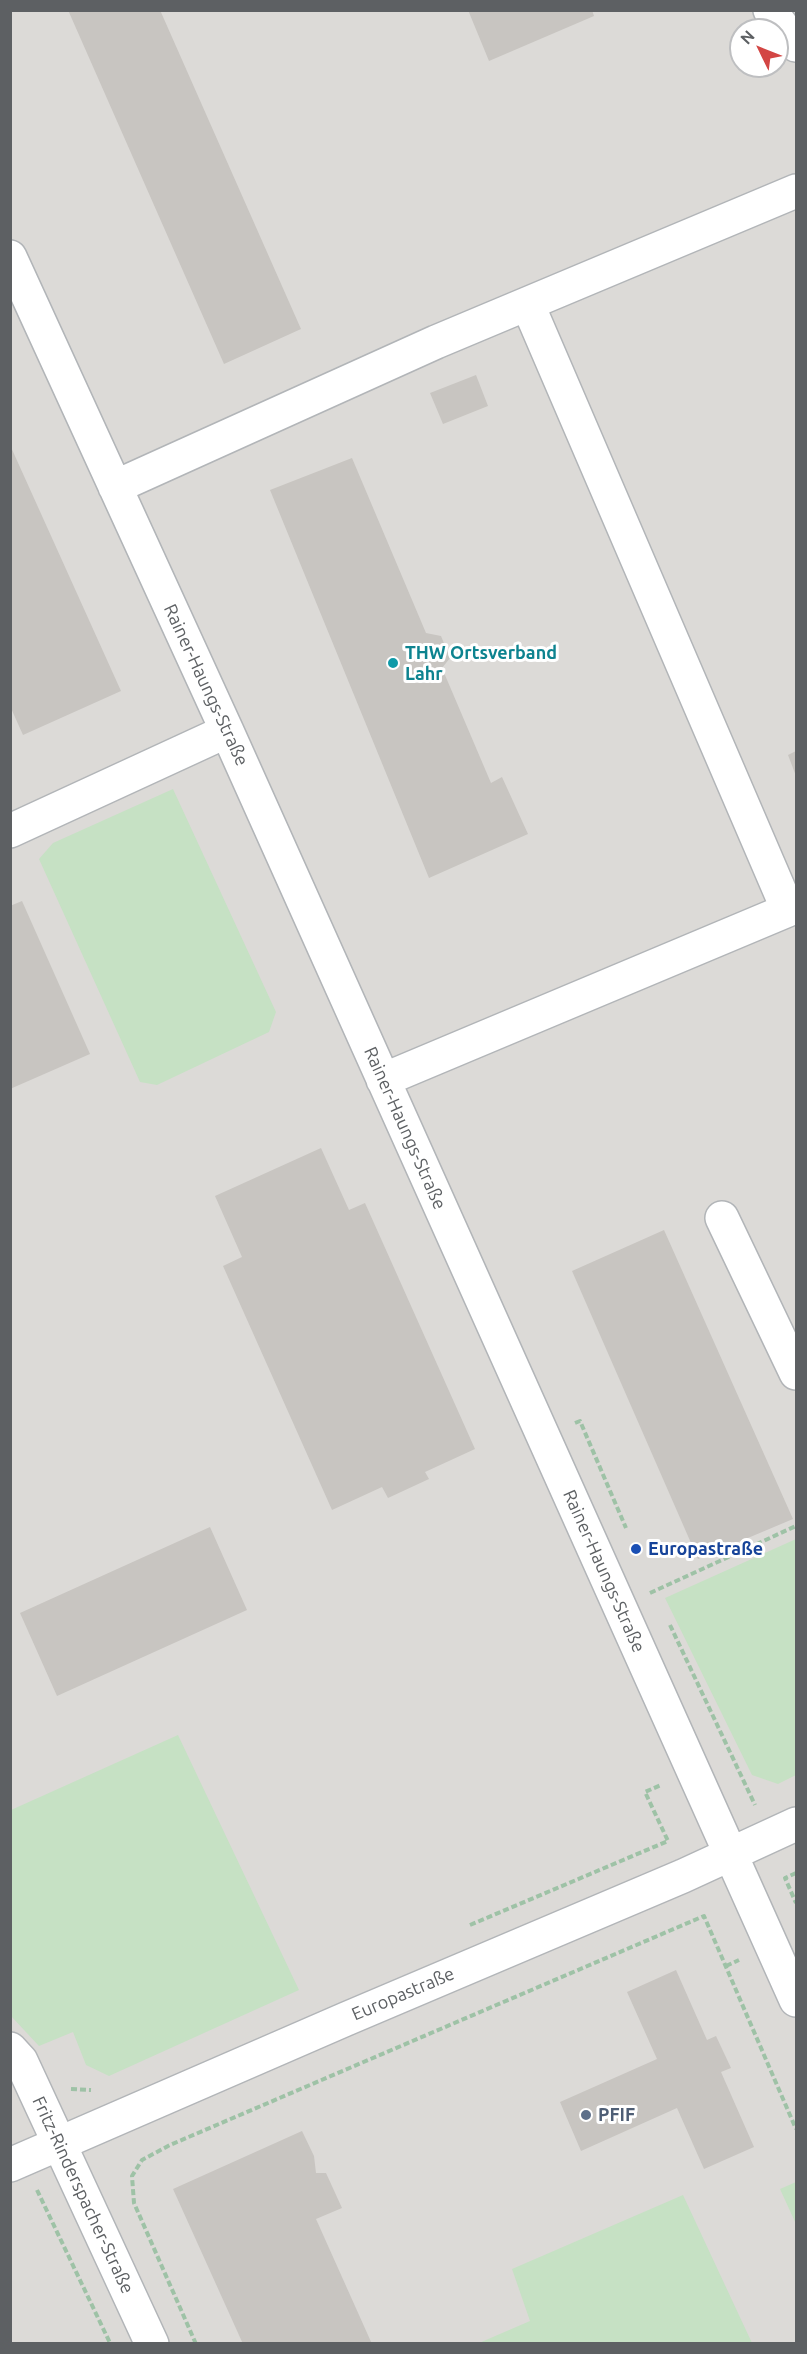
<!DOCTYPE html>
<meta charset="utf-8">
<style>
body{margin:0}
#map{position:relative;width:807px;height:2354px;overflow:hidden;background:#edebe5;font-family:Ubuntu,sans-serif}
canvas{display:block}
.frame{position:absolute;inset:0;border:12px solid #5d6063;pointer-events:none}
.north{position:absolute;left:729px;top:18px;width:60px;height:60px;box-sizing:border-box;background:#fff;border:2px solid #bebfc1;border-radius:50%;rotate:313deg;font-size:16px;font-weight:700;line-height:24px;text-align:center;color:#5d6063}
.north::after{content:'';display:block;margin:auto;width:21px;height:27px;background:#d34644;clip-path:polygon(50% 0,100% 100%,50% 72%,0 100%)}
</style>
<div id="map">
<canvas width="807" height="2354"></canvas>
<div class="frame"></div>
<div class="north">N</div>
</div>
<script>
const ctx = document.querySelector('canvas').getContext('2d');
ctx.lineJoin = 'round';
function fill(path, color) {
  ctx.fillStyle = color;
  ctx.fill(path, 'evenodd');
}
function trace(path, color, width, dash) {
  ctx.strokeStyle = color;
  ctx.lineWidth = width;
  ctx.lineCap = dash ? 'butt' : 'round';
  ctx.setLineDash(dash || []);
  ctx.stroke(path);
}
function label(font, color, halo, rows, align = 'center') {
  ctx.font = font + ' Ubuntu,sans-serif';
  ctx.lineWidth = 6;
  ctx.setLineDash([]);
  ctx.textBaseline = 'middle';
  ctx.strokeStyle = halo;
  ctx.fillStyle = color;
  for (const [text, x, y, turn = 0] of rows) {
    ctx.save();
    ctx.translate(x, y);
    ctx.rotate((+turn || 0) * Math.PI / 180);
    ctx.textAlign = isNaN(turn) ? turn : align;
    if (halo) ctx.strokeText(text, 0, 0);
    ctx.fillText(text, 0, 0);
    ctx.restore();
  }
}
const industrial = new Path2D(`
 M11 11H796V2343H11ZM741 30H777V66H741Z`);
const green = new Path2D(`
 M173 789 276 1012 269 1032 157 1085 140 1082 39 859 53 843Z
 M796 1539V1775L778 1784 752 1775 665 1598Z
 M178 1735 299 1990 109 2076 86 2065 73 2032 39 2046 11 2016V1810Z
 M796 2182V2224L780 2189Z
 M683 2195 752 2343H479L530 2321 512 2269Z`);
const building = new Path2D(`
 M68 10H160L301 329 224 364Z
 M468 10H592L594 16 489 61Z
 M476 375 488 406 443 424 430 393Z
 M10 445 121 691 23 735 10 706Z
 M352 458 426 633 441 636 450 658 442 668 491 783 502 777 528 834 429 878 270 490Z
 M796 751V776L788 755Z
 M22 901 90 1054 10 1089V906Z
 M321 1148 349 1210 365 1203 475 1449 425 1472 429 1479 388 1498 382 1487 332 1510 223 1266 242 1257 215 1196Z
 M664 1230 793 1519 698 1559 572 1271Z
 M210 1527 247 1610 57 1696 20 1613Z
 M676 1970 707 2040 716 2036 731 2068 721 2072 754 2147 704 2169 677 2108 581 2151 560 2102 657 2059 627 1992Z
 M302 2131 314 2156 316 2173H326L342 2208 316 2219 372 2344H243L173 2189Z`);
const path = new Path2D(`
 M575 1423 580 1421 626 1528
 M650 1593 796 1526
 M670 1625 755 1805
 M796 1873 785 1878 796 1903
 M470 1925 668 1841 645 1792 661 1785
 M726 1966 739 1960
 M71 2089 91 2090
 M37 2190 110 2343
 M196 2344 134 2203 132 2176 142 2160 170 2145 704 1916 796 2129`);
const minor = new Path2D(`
 M770 10 796 45
 M10 257 227 731 796 2000
 M115 487 436 342 796 191
 M10 831 227 731
 M383 1080 788 910 528 305
 M722 1218 796 1373
 M10 2049 21 2061 152 2344
 M10 2165 346 2019 683 1876 796 1824`);
const markers = [
 [393,663,6,"#0f9aa8"],
 [636,1549,6,"#1a4fb4"],
 [586,2115,6,"#5c6f8a"]
];
const cultureNames = [
 ["THW Ortsverband",405,653],
 ["Lahr",405,674]
];
const streetNames = [
 ["Rainer-Haungs-Straße",206,685,65],
 ["Rainer-Haungs-Straße",405,1128,66],
 ["Rainer-Haungs-Straße",604,1571,66],
 ["Europastraße",403,1994,-23],
 ["Fritz-Rinderspacher-Straße",83,2195,65]
];
const transitNames = [
 ["Europastraße",648,1549]
];
const serviceNames = [
 ["PFIF",598,2115]
];
fill(industrial, '#dcdad7');
fill(green, '#c6e1c4');
fill(building, '#c8c5c1');
trace(minor, '#b2b5b8', 36);
trace(path, '#9ec2a6', 4, [6, 3]);
trace(minor, '#fff', 33);
for (const [x, y, r, color] of markers) {
  const dot = new Path2D();
  dot.arc(x, y, r, 0, 2 * Math.PI);
  ctx.fillStyle = color;
  ctx.fill(dot);
  trace(dot, '#fff', 2);
}
label('bold 18px', '#0d838f', '#fff', cultureNames, 'left');
label('18px', '#5d6063', '#fff', streetNames);
label('bold 18px', '#164399', '#fff', transitNames, 'left');
label('bold 18px', '#4e5e75', '#fff', serviceNames, 'left');
</script>
